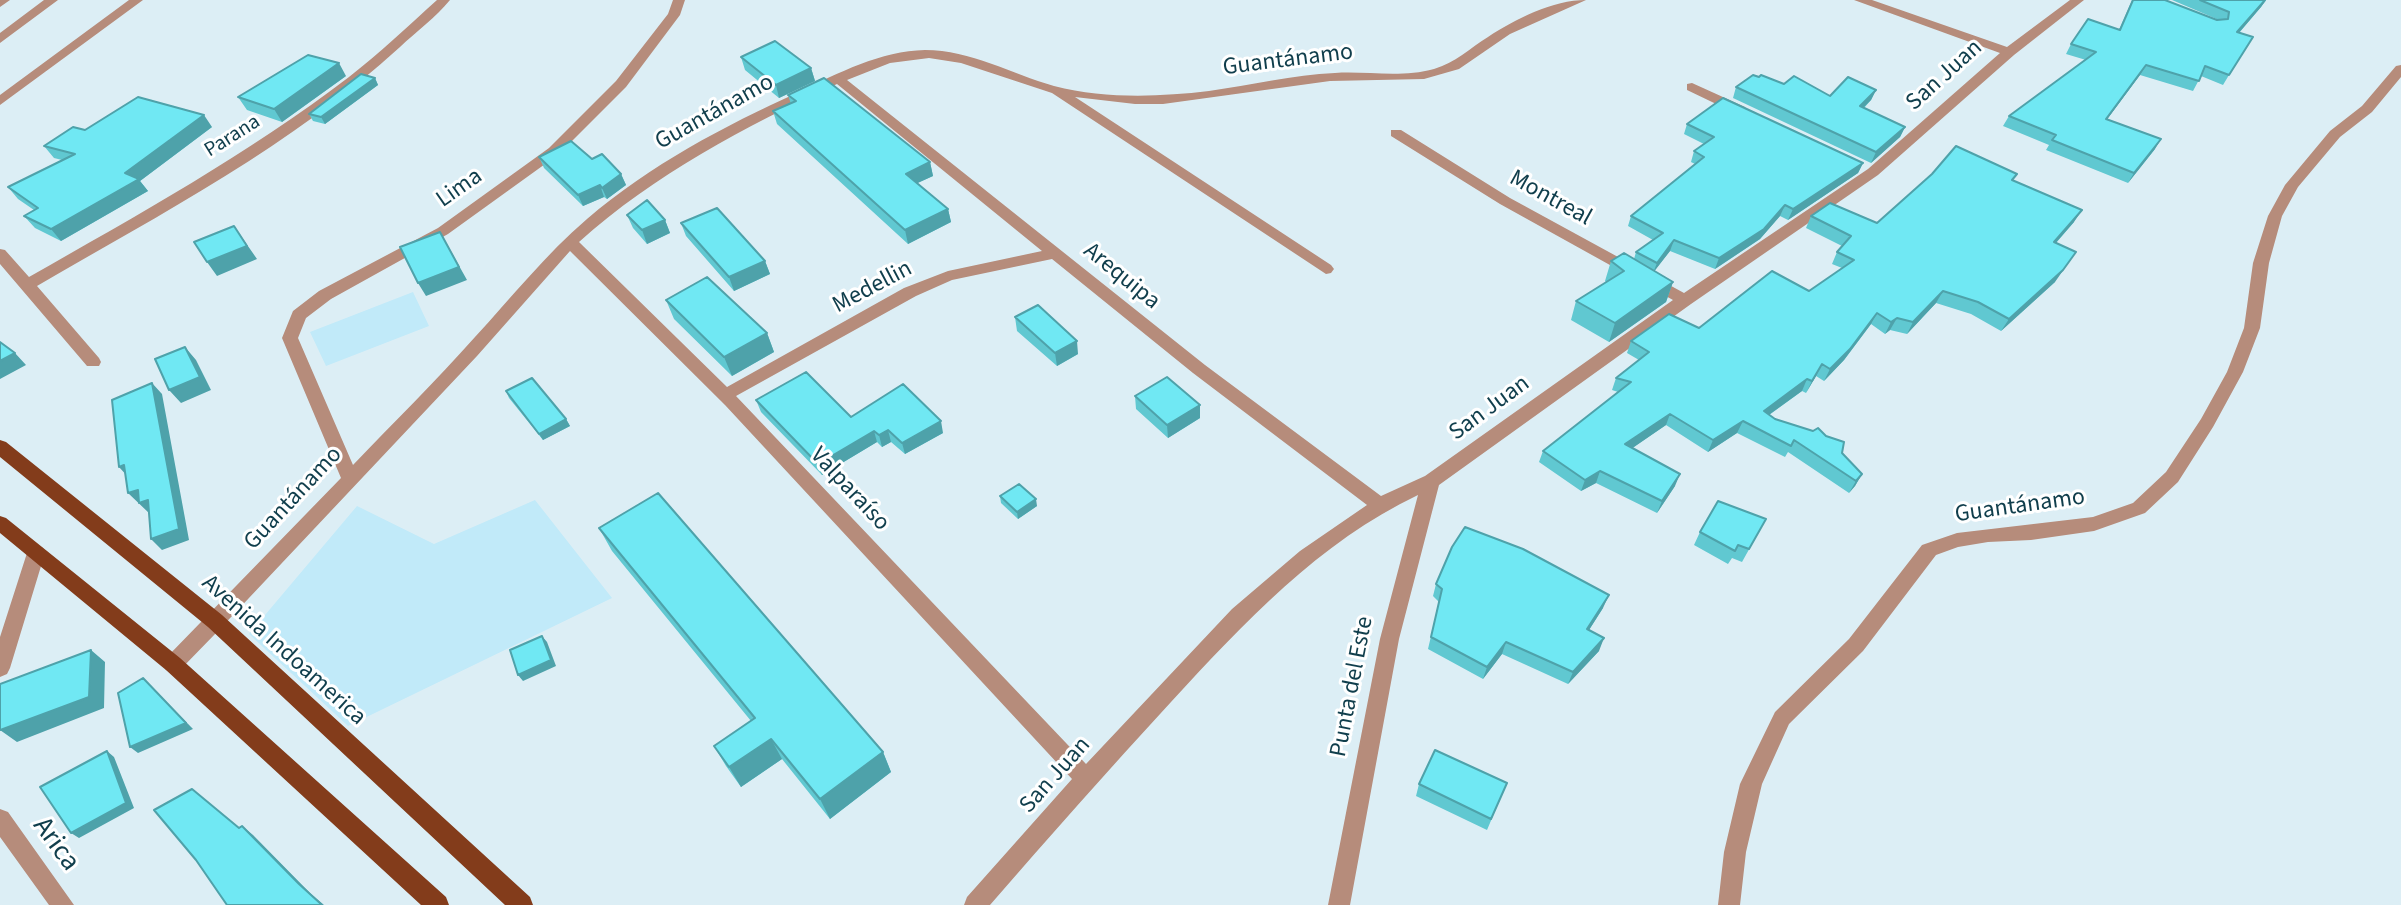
<!DOCTYPE html>
<meta charset="utf-8">
<style>
body{margin:0}
canvas{display:block;background:#dceef5}
</style>
<canvas width="2401" height="905"></canvas>
<script>
const ctx = document.querySelector('canvas').getContext('2d');
ctx.lineJoin = 'round';
function fill(path, color) {
  ctx.fillStyle = color;
  ctx.fill(path, 'evenodd');
}
function trace(path, color, width, dash) {
  ctx.strokeStyle = color;
  ctx.lineWidth = width;
  ctx.lineCap = dash ? 'butt' : 'round';
  ctx.setLineDash(dash || []);
  ctx.stroke(path);
}
function label(font, color, halo, rows, align = 'center') {
  ctx.font = font + ' "Source Sans 3",sans-serif';
  ctx.lineWidth = 6;
  ctx.setLineDash([]);
  ctx.textBaseline = 'middle';
  ctx.strokeStyle = halo;
  ctx.fillStyle = color;
  for (const [text, x, y, turn = 0] of rows) {
    ctx.save();
    ctx.translate(x, y);
    ctx.rotate((+turn || 0) * Math.PI / 180);
    ctx.textAlign = isNaN(turn) ? turn : align;
    if (halo) ctx.strokeText(text, 0, 0);
    ctx.fillText(text, 0, 0);
    ctx.restore();
  }
}
const built = new Path2D(`
 M413 292 429 326 326 366 310 332Z
 M535 500 612 598 348 726 249 634 357 506 434 544Z`);
const minor = new Path2D(`
 M0 0H10L0 7Z
 M44 0H58L0 43V33Z
 M129 0H143L0 105V95Z
 M437 0H450C436 17 416 32 400 47 293 145 161 214 37 286L99 358 101 362 99 366H87L0 264V249L5 250 29 277C138 215 248 154 349 77 380 53 408 26 437 0Z
 M673 0H685L680 15 626 87 559 154 448 234 331 299 306 318 298 338 353 465C394 422 436 381 475 337 512 297 546 254 587 219 650 165 724 126 799 92 838 73 881 51 925 50 971 50 1011 74 1054 86 1105 99 1158 97 1209 91 1251 85 1293 75 1335 73 1367 71 1402 78 1434 69 1455 63 1470 48 1488 37 1515 19 1553 0 1586 0L1510 34 1459 69 1424 79 1330 81 1163 104H1135L1075 97 1331 265 1334 269 1331 273 1326 274 1052 93 961 63 929 58 890 63 847 80 1205 365 1381 496 1425 476 1673 300 1500 204 1391 136V130H1401L1510 198 1684 293 1868 169 2000 53 1854 0H1872L2007 47 2070 0H2084L2014 55 1878 175 1691 304 1439 485 1399 639 1350 905H1328L1380 639 1418 495C1319 542 1244 623 1171 702 1109 769 1049 837 990 905H964L967 897 1072 779 725 405 570 251 477 356 216 633 180 670 173 673 166 670 163 664 166 658 341 478 282 338 293 311 319 291 438 228 549 148 616 81 668 14ZM837 84 1042 251 948 271 904 288 727 387 579 242C655 174 744 127 837 84ZM1052 259 1193 373 1367 505 1300 551 1232 609 1086 764 736 396 916 296 952 280Z
 M2401 65V77L2372 112 2340 137 2298 187 2282 216 2269 263 2260 328 2243 372 2213 427 2178 482 2145 513 2094 531 2031 540 1988 542 1958 547 1936 555 1863 651 1789 724 1762 784 1746 852 1740 905H1718L1724 852 1740 784 1775 712 1849 639 1922 545 1957 533 2093 517 2133 503 2166 472 2201 419 2227 372 2244 328 2253 263 2268 216 2285 185 2330 131 2362 106 2396 66Z
 M1692 83 1745 107 1747 110 1745 113H1735L1687 90V84Z
 M36 545 43 548 45 553 10 668 7 674 0 677V637L27 553 29 548Z
 M0 809 8 812 74 905H49L0 837Z`);
const major = new Path2D(`
 M0 440 6 442 222 615 530 897 533 905H505L208 627 0 457Z
 M0 516 6 518 180 658 446 897 449 905H421L166 670 0 533Z`);
const wall = new Path2D(`
 M2132 0H2165L2217 20H2219L2172 0H2266L2261 7 2239 33 2229 75 2223 85 2201 76 2193 91 2140 75 2107 119 2155 149 2128 183 2046 150 2049 145 2003 126 2009 116 2086 60 2066 54 2071 44 2119 30Z
 M741 57 811 68 815 81 779 98 745 70Z
 M346 76 282 122 247 110 238 97Z
 M1759 77 1830 96 1876 90 1871 100 1864 108 1905 127 1900 137 1871 163 1733 98 1736 87Z
 M375 78 378 85 325 124 313 121 309 114Z
 M788 95 930 162 933 176 917 183 948 209 951 222 908 244 777 124 773 111 791 104Z
 M1687 124 1863 163 1858 173 1788 220 1780 216 1760 239 1715 269 1670 251 1654 271 1673 282 1666 302 1609 342 1571 320 1576 301 1606 282 1605 281 1611 261 1634 259 1636 252 1653 240 1628 226 1631 216 1695 164 1691 162 1694 151 1704 144 1684 134Z
 M212 127 140 181 148 191 61 241 35 228 24 216 34 210 18 199 8 187 62 160 54 158 44 146 85 130Z
 M539 157 592 159 621 174 626 185 607 199 604 197 583 206 544 168Z
 M2013 180 2074 222 2056 243 2055 282 2001 331 1971 314 1936 303 1907 334 1890 330 1885 334 1871 324 1844 360 1824 381 1816 376 1806 393 1802 391 1769 415 1775 419 1842 453 1862 474 1855 486 1849 493 1788 452 1785 457 1737 433 1708 452 1666 425 1632 448 1675 486 1657 513 1596 483 1581 491 1539 462 1543 451 1618 392 1612 390 1616 378 1639 360 1627 353 1631 341 1699 328 1809 291 1842 268 1832 264 1837 252 1842 246 1806 228 1811 216 1877 223Z
 M627 215 665 220 670 233 647 244 633 228Z
 M681 223 765 261 770 274 734 291 686 236Z
 M666 300 767 333 774 352 732 376 674 319Z
 M1015 317 1078 354 1057 366 1017 331Z
 M506 391 566 419 570 426 543 440 509 398Z
 M1135 396 1200 418 1168 438 1136 409Z
 M756 400 851 417 943 433 905 454 891 442 882 447 877 442 822 475 761 412Z
 M1000 496 1037 506 1018 519 1001 503Z
 M1766 519 1742 562 1732 558 1728 564 1694 545 1700 532Z
 M599 528 883 752 891 772 830 819 782 759 741 787 726 766 714 746 751 721 612 551Z
 M1436 584 1603 608 1589 630 1599 651 1568 684 1502 654 1483 679 1428 649 1439 602 1433 596Z
 M1507 783 1487 830 1416 796 1419 784Z`);
const shadedWall = new Path2D(`
 M2266 0 2261 7 2231 42 2237 32Z
 M339 63 346 76 282 122 274 109Z
 M2146 65 2140 75 2100 129 2106 119Z
 M811 68 815 81 779 98 776 85Z
 M375 78 378 85 325 124 321 117Z
 M1876 90 1871 100 1855 116 1860 106Z
 M204 115 212 127 140 181 148 191 61 241 51 229 125 173Z
 M1905 127 1900 137 1871 163 1876 152Z
 M2161 139 2155 149 2128 183 2134 173Z
 M930 162 933 176 909 187 906 174Z
 M1863 163 1858 173 1788 220 1793 209Z
 M621 174 626 185 607 199 602 188Z
 M600 185 604 197 583 206 578 195Z
 M1785 205 1780 216 1760 239 1715 269 1719 258Z
 M948 209 951 222 908 244 905 230Z
 M2082 210 2074 222 2046 254 2054 242Z
 M665 220 670 233 647 244 642 230Z
 M234 226 257 259 217 276 207 262Z
 M1674 240 1670 251 1653 273 1657 263Z
 M448 246 467 280 426 296 418 283Z
 M2076 252 2055 282 2001 331 2009 319Z
 M765 261 770 274 734 291 729 277Z
 M1673 282 1666 302 1609 342 1615 323Z
 M1943 291 1936 303 1907 334 1913 322Z
 M1877 313 1871 324 1844 360 1824 381 1830 369Z
 M1897 318 1890 330 1885 334 1891 322Z
 M767 333 774 352 732 376 724 357Z
 M1077 341 1078 354 1057 366 1055 353Z
 M185 347 196 360 211 390 181 403 169 390Z
 M15 353 26 365 0 379V361Z
 M1822 364 1816 376 1806 393 1812 381Z
 M1807 379 1802 391 1759 422 1764 411Z
 M152 383 162 394 189 540 162 550 151 539Z
 M1200 405V418L1168 438 1167 425Z
 M1670 414 1666 425 1621 456 1625 444Z
 M566 419 570 426 543 440 539 434Z
 M941 421 943 433 905 454 902 443Z
 M1743 421 1737 433 1708 452 1713 440Z
 M888 430 891 442 882 447 879 435Z
 M874 431 877 442 822 475 818 464Z
 M124 465 129 478 119 467Z
 M1600 471 1596 483 1581 491 1585 480Z
 M1680 474 1675 486 1657 513 1662 501Z
 M1862 474 1855 486 1849 493 1856 481Z
 M138 490 158 511 150 514 128 493Z
 M1036 499 1037 506 1018 519 1017 512Z
 M1609 595 1603 608 1582 641 1587 629Z
 M542 636 547 642 556 666 523 681 518 675Z
 M1604 638 1599 651 1568 684 1573 672Z
 M1506 642 1502 654 1483 679 1487 667Z
 M91 650 105 662 104 708 17 742 0 730Z
 M143 678 193 729 138 753 130 747Z
 M771 739 782 759 741 787 729 767Z
 M107 751 114 757 134 808 79 838 71 833Z
 M883 752 891 772 830 819 820 799Z
 M242 826 253 835 310 893 324 905H322L299 884Z`);
const building = new Path2D(`
 M2133 0H2165L2217 20 2228 19 2229 12 2200 0H2265L2237 32 2253 37 2229 75 2205 66 2199 81 2146 65 2106 119 2161 139 2134 173 2052 140 2056 135 2009 116 2096 52 2071 44 2088 19 2120 30Z
 M775 41 811 68 776 85 741 57Z
 M308 55 339 63 274 109 238 97Z
 M361 74 375 78 321 117 309 114Z
 M1753 75 1759 77 1761 75 1784 84 1794 76 1830 96 1848 77 1876 90 1860 106 1905 127 1876 152 1736 87Z
 M824 78 930 162 906 174 948 209 905 230 773 111 796 101 788 95Z
 M138 97 204 115 125 173 139 179 51 229 24 216 38 208 8 187 75 154 44 146 73 127 85 130Z
 M1723 98 1863 163 1793 209 1785 205 1764 229 1719 258 1674 240 1657 263 1636 252 1663 233 1631 216 1704 157 1694 151 1714 137 1687 124Z
 M571 141 592 159 602 154 621 174 602 188 600 185 578 195 539 157Z
 M1956 146 2017 174 2012 180 2082 210 2054 242 2076 252 2063 270 2009 319 1978 302 1943 291 1913 322 1897 318 1891 322 1877 313 1850 349 1830 369 1822 364 1812 381 1807 379 1764 411 1775 419 1813 431 1818 428 1826 436 1844 442 1842 453 1862 474 1856 481 1794 440 1791 446 1743 421 1713 440 1670 414 1625 444 1680 474 1662 501 1600 471 1585 480 1543 451 1631 382 1616 378 1649 352 1631 341 1669 314 1699 328 1772 271 1809 291 1854 260 1837 252 1851 236 1811 216 1830 203 1877 223 1932 174Z
 M647 200 665 220 642 230 627 215Z
 M717 208 765 261 729 277 681 223Z
 M234 226 247 246 207 262 194 242Z
 M440 232 459 267 418 283 400 247Z
 M1624 253 1673 282 1615 323 1576 301 1624 271 1611 261Z
 M707 277 767 333 724 357 666 300Z
 M1038 305 1077 341 1055 353 1015 317Z
 M0 342 15 353 0 361Z
 M185 347 200 377 169 390 155 359Z
 M806 372 851 417 903 384 941 421 902 443 888 430 879 435 874 431 818 464 756 400Z
 M1167 377 1200 405 1167 425 1135 396Z
 M532 378 566 419 539 434 506 391Z
 M152 383 179 529 151 539 148 500 139 503 138 490 128 493 124 465 119 467 112 400Z
 M1019 484 1036 499 1017 512 1000 496Z
 M658 493 883 752 820 799 771 739 729 767 714 746 755 718 599 528Z
 M1718 501 1766 519 1749 549 1738 545 1735 551 1700 532Z
 M1465 527 1523 549 1609 595 1587 629 1604 638 1573 672 1506 642 1487 667 1431 637 1442 589 1436 584 1452 547Z
 M542 636 551 660 518 675 510 650Z
 M91 650 89 697 0 730V684Z
 M143 678 186 723 130 747 118 693Z
 M1435 750 1507 783 1491 819 1419 784Z
 M107 751 126 803 71 833 40 787Z
 M192 789 239 828 242 826 299 884 322 905H227L196 860 154 810Z`);
const farStreetnames = [
 ["Parana",233,137,-32]
];
const streetNames = [
 ["Guantánamo",1288,61,-7],
 ["San Juan",1945,76,-42],
 ["Guantánamo",715,113,-29],
 ["Lima",460,189,-35],
 ["Montreal",1550,199,29],
 ["Arequipa",1121,277,39],
 ["Medellin",873,288,-28],
 ["San Juan",1490,409,-36],
 ["Valparaíso",849,490,47],
 ["Guantánamo",294,499,-47],
 ["Guantánamo",2020,507,-8],
 ["Avenida Indoamerica",283,651,42],
 ["Punta del Este",1353,687,-79],
 ["San Juan",1056,776,-48]
];
const nearStreetnames = [
 ["Arica",55,845,54]
];
fill(built, '#c1eaf9');
fill(minor, '#b68c7b');
fill(major, '#833c1b');
fill(wall, '#60c8d1');
fill(shadedWall, '#4ea2aa');
fill(building, '#70e8f3');
trace(building, '#4ea2aa', 2);
label('21px', '#103e4c', '#fff', farStreetnames);
label('24px', '#103e4c', '#fff', streetNames);
label('28px', '#103e4c', '#fff', nearStreetnames);
</script>
